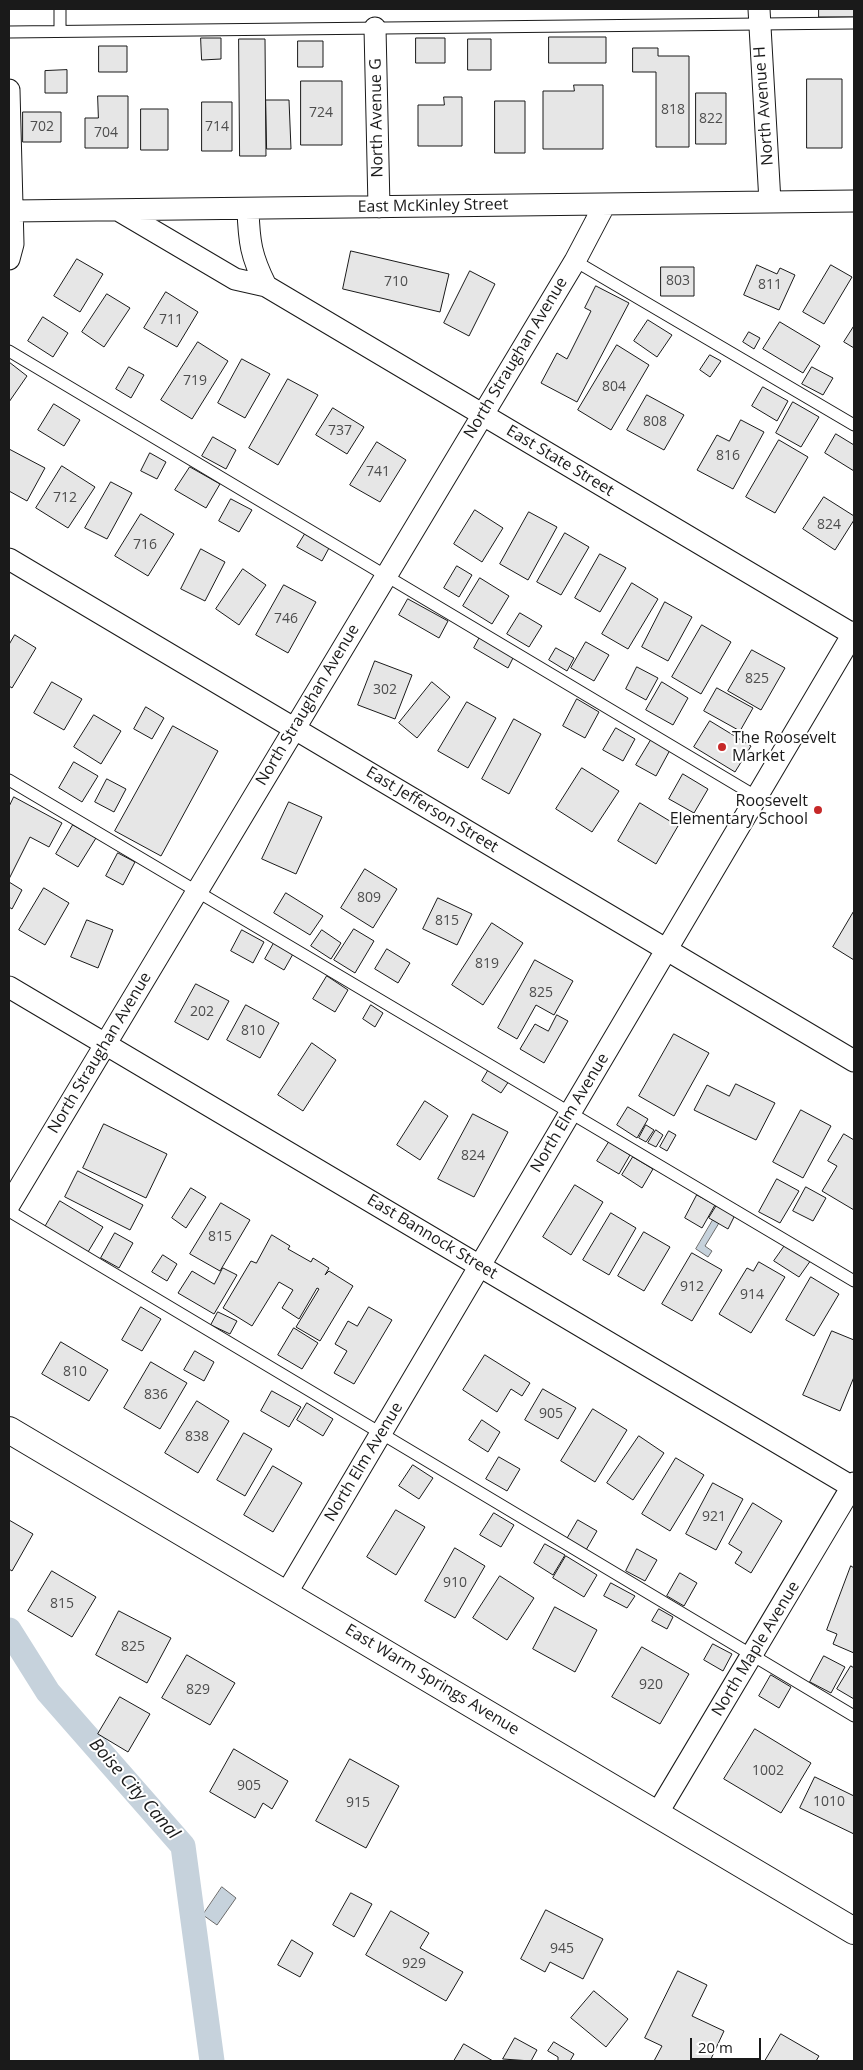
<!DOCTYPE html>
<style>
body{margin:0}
#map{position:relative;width:863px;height:2070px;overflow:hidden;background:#fff;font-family:"Open Sans",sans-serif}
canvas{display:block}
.frame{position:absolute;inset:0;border:10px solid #1a1a1a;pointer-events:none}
.scale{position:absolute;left:690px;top:2038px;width:71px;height:22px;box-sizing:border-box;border:2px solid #1a1a1a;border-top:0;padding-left:6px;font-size:15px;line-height:18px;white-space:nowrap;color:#1a1a1a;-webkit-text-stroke:4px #fff;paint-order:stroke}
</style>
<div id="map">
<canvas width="863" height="2070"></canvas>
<div class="frame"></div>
<div class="scale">20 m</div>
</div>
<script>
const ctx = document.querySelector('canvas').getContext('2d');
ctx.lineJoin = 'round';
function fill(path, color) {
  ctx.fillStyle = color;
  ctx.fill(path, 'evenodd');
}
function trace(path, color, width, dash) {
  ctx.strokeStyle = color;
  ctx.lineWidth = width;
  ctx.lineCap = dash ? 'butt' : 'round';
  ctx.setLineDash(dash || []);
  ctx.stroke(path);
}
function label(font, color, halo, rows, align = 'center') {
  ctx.font = font + ' "Open Sans",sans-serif';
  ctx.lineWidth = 4;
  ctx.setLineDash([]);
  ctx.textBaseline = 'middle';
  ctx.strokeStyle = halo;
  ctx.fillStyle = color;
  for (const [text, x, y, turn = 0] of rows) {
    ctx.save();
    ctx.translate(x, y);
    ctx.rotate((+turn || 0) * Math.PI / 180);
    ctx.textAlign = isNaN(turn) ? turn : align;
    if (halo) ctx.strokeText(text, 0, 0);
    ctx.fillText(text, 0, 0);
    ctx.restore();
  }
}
const water = new Path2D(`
 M713 1220 719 1223 705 1246 712 1251 708 1257 696 1249Z
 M222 1887 236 1898 217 1925 203 1915Z`);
const canal = new Path2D(`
 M9 1630 48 1692 183 1846 212 2061`);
const building = new Path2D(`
 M819 9H854V17H819Z
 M549 37H606V63H549Z
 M201 38H221V59L202 60Z
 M416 38H445V63H416Z
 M239 39H265L266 156H240Z
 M468 39H491V70H468Z
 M298 41H323V67H298Z
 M99 46H127V72H99Z
 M633 48H658V56H689V147H656V72H633Z
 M67 70V93H45V71Z
 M807 79H842V148H807Z
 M301 81H342V145H301Z
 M574 85H603V149H543V91H574Z
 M696 93H726V144H696Z
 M98 96H128V148H85V118H98Z
 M444 97H462V146H418V105H444Z
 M266 100H289L291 149H267Z
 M495 101H525V153H495Z
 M202 102H232V151H202Z
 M141 109H168V150H141Z
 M23 112H61V142H23Z
 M351 251 449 274 440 312 343 289Z
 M77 259 103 274 80 312 54 296Z
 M757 265 777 274 780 268 795 275 779 310 744 295Z
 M831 265 852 277 824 324 803 312Z
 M661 267H694V296H661Z
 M470 271 495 284 469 336 444 323Z
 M596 286 629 303 577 402 541 383 557 353 567 359 591 311 585 308Z
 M166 292 198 312 177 347 144 328Z
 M107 294 130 308 104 347 82 332Z
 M43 317 68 333 53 357 28 341Z
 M648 320 672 335 657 357 634 341Z
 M780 322 820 346 803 373 763 349Z
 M854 326V348L844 342Z
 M749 332 760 338 754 349 743 342Z
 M198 342 228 361 192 419 161 400Z
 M617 345 649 365 611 430 578 410Z
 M710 355 721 361 710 377 700 370Z
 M242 359 270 374 245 418 218 403Z
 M9 362 27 376 9 402Z
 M129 367 144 375 131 398 116 389Z
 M812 367 833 378 823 395 802 384Z
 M288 379 318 395 278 465 249 448Z
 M763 387 788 401 777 421 752 406Z
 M647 395 684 415 664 450 627 430Z
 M793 402 819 417 801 447 776 433Z
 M54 404 80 420 64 446 38 430Z
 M333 408 364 427 347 454 316 435Z
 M741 420 764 432 733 489 697 470 717 435 729 441Z
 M836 434 854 445V471L825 453Z
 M213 437 236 450 226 469 202 456Z
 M779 440 808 457 775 513 746 497Z
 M377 442 406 460 380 502 350 485Z
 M9 449 45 468 27 501 9 491Z
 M150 453 166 462 157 479 141 471Z
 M62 466 95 487 68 528 36 508Z
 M190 467 220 484 206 508 175 490Z
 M111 482 132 493 107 539 85 528Z
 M824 497 854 516V520L835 550 803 529Z
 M231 499 252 510 239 532 219 521Z
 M475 510 503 528 482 562 454 544Z
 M529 512 557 527 528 580 500 564Z
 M141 514 174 534 148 576 115 556Z
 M565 533 589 547 561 595 537 582Z
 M305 534 329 548 322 561 297 547Z
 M201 549 225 562 205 601 181 589Z
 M600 554 626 568 600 612 575 598Z
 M457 566 472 575 459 597 444 588Z
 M243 569 266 585 239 625 216 609Z
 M480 578 509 596 492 624 463 606Z
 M632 583 658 599 628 649 602 634Z
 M284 585 316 602 288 653 256 635Z
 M408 599 448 621 439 638 399 615Z
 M665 602 692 617 668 661 642 647Z
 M520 613 542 626 529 647 507 634Z
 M702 625 731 642 701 694 672 677Z
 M15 635 36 648 12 688 9 686V645Z
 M480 637 514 656 508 668 474 648Z
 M586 642 609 655 594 681 571 668Z
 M556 648 574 658 567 671 549 660Z
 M752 650 785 668 761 710 728 691Z
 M375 661 412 675 395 719 358 705Z
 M637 667 658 678 646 700 626 689Z
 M52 682 82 699 64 730 34 713Z
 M432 682 450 697 417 738 399 723Z
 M662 682 688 698 673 725 646 710Z
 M717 688 753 708 740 731 704 711Z
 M577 699 599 712 585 738 563 726Z
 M467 702 496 718 468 768 438 751Z
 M146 707 164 718 152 739 134 729Z
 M94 715 121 731 101 764 74 747Z
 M514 719 541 734 509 794 482 779Z
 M710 721 751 746 735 772 694 747Z
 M173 726 218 751 161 856 115 831Z
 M616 728 635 739 623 761 603 750Z
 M651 740 670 750 656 776 636 765Z
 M74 762 98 776 82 802 59 788Z
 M582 768 619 791 592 832 556 809Z
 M683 774 708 789 694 813 669 799Z
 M107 779 126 789 114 812 95 802Z
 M14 797 62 823 49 847 30 837 9 879V807Z
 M289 802 322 817 296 874 262 859Z
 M640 803 678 826 656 864 618 841Z
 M73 825 96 838 78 867 56 854Z
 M118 853 135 862 123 885 106 876Z
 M365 869 397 889 373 928 341 908Z
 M9 882 22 890 12 909 9 907Z
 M44 888 69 903 45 945 19 930Z
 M286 893 323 916 310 935 274 913Z
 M438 898 472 914 457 945 423 929Z
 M854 911V960L833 947Z
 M87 920 113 930 98 968 71 957Z
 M492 923 523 943 483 1005 452 985Z
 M354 929 374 941 355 973 334 960Z
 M242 930 264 942 253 963 231 951Z
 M322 930 341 943 331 959 311 946Z
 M274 943 293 954 284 970 265 959Z
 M387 949 410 963 398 983 375 969Z
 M535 960 573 981 554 1015 536 1005 517 1039 498 1028Z
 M327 976 348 990 335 1012 313 999Z
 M196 984 229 1001 208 1040 175 1022Z
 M246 1005 279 1023 260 1058 227 1040Z
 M371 1005 383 1013 375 1027 363 1019Z
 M557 1015 568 1021 544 1063 520 1049 535 1024 548 1031Z
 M674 1034 709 1053 674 1116 639 1096Z
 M312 1043 336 1060 303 1111 278 1095Z
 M489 1069 509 1081 501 1093 482 1081Z
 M736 1084 775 1103 756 1140 694 1110 707 1085 729 1096Z
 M425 1101 448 1116 420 1160 397 1145Z
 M628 1107 648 1119 637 1138 617 1125Z
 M801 1110 831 1126 803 1178 773 1162Z
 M473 1114 508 1132 474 1197 438 1179Z
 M104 1124 167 1154 146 1198 83 1168Z
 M646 1125 654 1130 646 1142 639 1138Z
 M656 1130 663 1135 656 1147 648 1143Z
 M669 1131 676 1135 667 1151 660 1147Z
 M844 1134 854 1140V1210L822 1191 837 1166 828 1161Z
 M609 1142 630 1155 619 1174 597 1161Z
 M633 1157 653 1169 642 1188 622 1175Z
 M78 1171 143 1205 130 1230 65 1197Z
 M777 1179 799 1191 780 1223 759 1212Z
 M575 1185 603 1202 571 1255 543 1237Z
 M806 1187 826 1198 813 1221 793 1211Z
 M191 1188 206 1197 186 1228 172 1218Z
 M697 1195 715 1205 702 1228 685 1218Z
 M60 1201 103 1227 88 1252 45 1227Z
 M221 1203 250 1220 220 1271 190 1254Z
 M717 1205 735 1215 728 1229 709 1218Z
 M611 1213 636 1228 609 1275 583 1260Z
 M644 1232 670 1247 644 1291 618 1276Z
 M115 1233 133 1243 119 1268 101 1258Z
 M272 1235 290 1246 288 1249 311 1262 313 1258 329 1268 325 1275 329 1271 353 1286 320 1341 296 1327 319 1289 317 1288 299 1319 282 1308 293 1290 279 1282 252 1326 223 1308 251 1261 256 1263Z
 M786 1244 811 1260 799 1277 774 1261Z
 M692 1253 722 1270 692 1321 662 1304Z
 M163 1255 177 1264 167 1281 152 1272Z
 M759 1262 785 1277 751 1333 719 1314 747 1268 753 1271Z
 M223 1268 237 1275 214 1314 178 1293 192 1271 214 1284Z
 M811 1277 839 1294 814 1336 786 1320Z
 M141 1307 161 1319 142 1351 122 1340Z
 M369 1307 392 1320 354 1384 334 1373 347 1351 335 1344 348 1321 357 1326Z
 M218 1312 237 1321 230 1334 211 1325Z
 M294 1328 318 1343 302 1369 278 1355Z
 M832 1331 854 1340V1377L840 1411 803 1395Z
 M61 1342 108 1370 89 1401 42 1374Z
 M195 1351 214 1362 204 1381 184 1370Z
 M485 1355 530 1383 522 1396 511 1389 497 1412 463 1390Z
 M151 1362 187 1383 160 1429 124 1408Z
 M543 1389 576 1408 558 1439 525 1420Z
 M272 1391 301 1407 289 1427 261 1411Z
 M197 1401 229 1421 198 1473 165 1453Z
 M307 1403 333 1419 323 1436 297 1420Z
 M593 1409 627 1430 595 1482 561 1461Z
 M482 1420 500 1432 488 1452 469 1440Z
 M244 1433 272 1449 245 1496 217 1480Z
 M639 1436 664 1453 633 1500 607 1483Z
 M499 1457 520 1469 507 1491 486 1479Z
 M676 1458 704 1475 670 1531 642 1514Z
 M413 1465 433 1478 419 1499 399 1486Z
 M273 1466 302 1483 273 1532 244 1515Z
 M713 1483 743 1499 716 1550 686 1534Z
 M753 1503 782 1521 751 1573 735 1563 742 1552 729 1544Z
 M396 1510 425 1527 396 1575 367 1557Z
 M494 1513 514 1525 501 1547 480 1535Z
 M9 1520 33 1534 12 1571 9 1569Z
 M578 1520 597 1531 586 1550 567 1539Z
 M545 1544 565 1555 553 1575 534 1563Z
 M455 1548 485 1566 455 1618 425 1601Z
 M637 1549 657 1560 645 1581 626 1571Z
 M566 1556 597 1575 584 1597 553 1578Z
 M851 1566 854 1568V1653L833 1644 837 1634 827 1630Z
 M52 1571 96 1597 72 1637 28 1611Z
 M680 1573 697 1583 684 1606 667 1596Z
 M500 1576 534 1598 507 1640 473 1618Z
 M611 1583 635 1596 627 1608 604 1596Z
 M555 1607 597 1630 575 1672 533 1649Z
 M659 1609 673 1617 667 1629 652 1621Z
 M119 1611 171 1638 147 1683 96 1655Z
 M713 1644 732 1654 723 1671 704 1660Z
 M642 1647 689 1674 660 1724 612 1697Z
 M187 1655 235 1683 210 1725 162 1698Z
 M824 1656 845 1667 831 1693 810 1682Z
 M851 1666 854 1668V1699L837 1689Z
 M771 1675 791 1687 779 1708 759 1696Z
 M120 1697 150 1714 128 1752 98 1734Z
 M755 1729 811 1763 781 1813 724 1779Z
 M234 1749 288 1781 272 1809 263 1803 255 1818 210 1792Z
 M350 1759 399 1786 366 1848 316 1821Z
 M815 1777 854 1796V1834L800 1808Z
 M351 1893 372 1904 354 1937 333 1925Z
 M546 1910 603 1939 583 1979 550 1962 545 1972 521 1959Z
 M391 1911 429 1933 420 1948 463 1972 446 2001 366 1955Z
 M292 1940 313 1953 300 1977 278 1965Z
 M678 1971 707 1985 692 2016 724 2031 710 2061H654L662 2046 645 2038Z
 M594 1991 628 2019 606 2047 571 2018Z
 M781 2034 819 2056 816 2061H765Z
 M515 2038 537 2050 531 2061 503 2059Z
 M554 2042 574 2054 570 2061H558V2057L548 2051Z
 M464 2044 493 2061H454Z`);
const service = new Path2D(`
 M60 9V31
 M9 32 854 23
 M575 261 854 425
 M9 351 757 797
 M9 780 854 1281
 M9 1211 854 1716`);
const minor = new Path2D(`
 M759 9 770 202
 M375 28 379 207
 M9 90 13 244 9 259
 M118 210 235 279 266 286C251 256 249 242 248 209
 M12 211 854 201
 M266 286 854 635
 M9 559 854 1061
 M9 987 854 1488
 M9 1205 575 261 605 204
 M286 1594 854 632
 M657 1814 854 1483`);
const tertiary = new Path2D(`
 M9 211H12
 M9 1430 854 1931`);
const markers = [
 [722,747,5,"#c62828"],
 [818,810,5,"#c62828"]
];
const numberNames = [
 ["818",673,110],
 ["724",321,113],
 ["822",711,119],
 ["702",42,127],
 ["714",217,127],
 ["704",106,133],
 ["803",678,281],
 ["710",396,282],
 ["811",770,285],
 ["711",171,320],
 ["719",195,381],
 ["804",614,387],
 ["808",655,422],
 ["737",340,431],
 ["816",728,456],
 ["741",378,472],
 ["712",65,498],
 ["824",829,525],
 ["716",145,545],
 ["746",286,619],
 ["825",757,679],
 ["302",385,690],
 ["809",369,898],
 ["815",447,921],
 ["819",487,964],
 ["825",541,993],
 ["202",202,1012],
 ["810",253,1031],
 ["824",473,1156],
 ["815",220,1237],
 ["912",692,1287],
 ["914",752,1295],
 ["810",75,1372],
 ["836",156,1395],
 ["905",551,1414],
 ["838",197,1437],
 ["921",714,1517],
 ["910",455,1583],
 ["815",62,1604],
 ["825",133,1647],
 ["920",651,1685],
 ["829",198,1690],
 ["1002",768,1771],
 ["905",249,1786],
 ["1010",829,1802],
 ["915",358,1803],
 ["945",562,1949],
 ["929",414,1964]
];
const streetNames = [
 ["North Avenue H",764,106,-94],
 ["North Avenue G",377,118,-91],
 ["East McKinley Street",433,206,-1],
 ["North Straughan Avenue",516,358,-59],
 ["East State Street",560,461,31],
 ["North Straughan Avenue",308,705,-59],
 ["East Jefferson Street",432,810,31],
 ["North Straughan Avenue",100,1053,-59],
 ["North Elm Avenue",570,1113,-59],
 ["East Bannock Street",432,1237,31],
 ["North Elm Avenue",364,1462,-59],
 ["North Maple Avenue",756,1649,-59],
 ["East Warm Springs Avenue",432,1680,31]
];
const poiNames = [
 ["The Roosevelt",732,738],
 ["Market",732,756],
 ["Roosevelt",808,801,"right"],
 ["Elementary School",808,819,"right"]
];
const waterNames = [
 ["Boise City Canal",134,1789,49]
];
fill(water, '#c6d2dc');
trace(water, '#6a6a6a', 1);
trace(canal, '#c6d2dc', 25);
fill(building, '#e6e6e6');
trace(building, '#1a1a1a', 1);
trace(service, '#1a1a1a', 13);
trace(minor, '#1a1a1a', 23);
trace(tertiary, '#1a1a1a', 28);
trace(service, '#fff', 11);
trace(minor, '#fff', 21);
trace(tertiary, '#fff', 26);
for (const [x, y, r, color] of markers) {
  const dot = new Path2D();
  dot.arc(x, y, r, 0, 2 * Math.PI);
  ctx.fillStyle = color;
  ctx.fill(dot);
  trace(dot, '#fff', 2);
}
label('14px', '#4d4d4d', null, numberNames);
label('16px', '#1a1a1a', '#fff', streetNames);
label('16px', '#1a1a1a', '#fff', poiNames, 'left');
label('italic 18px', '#1a1a1a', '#fff', waterNames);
</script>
